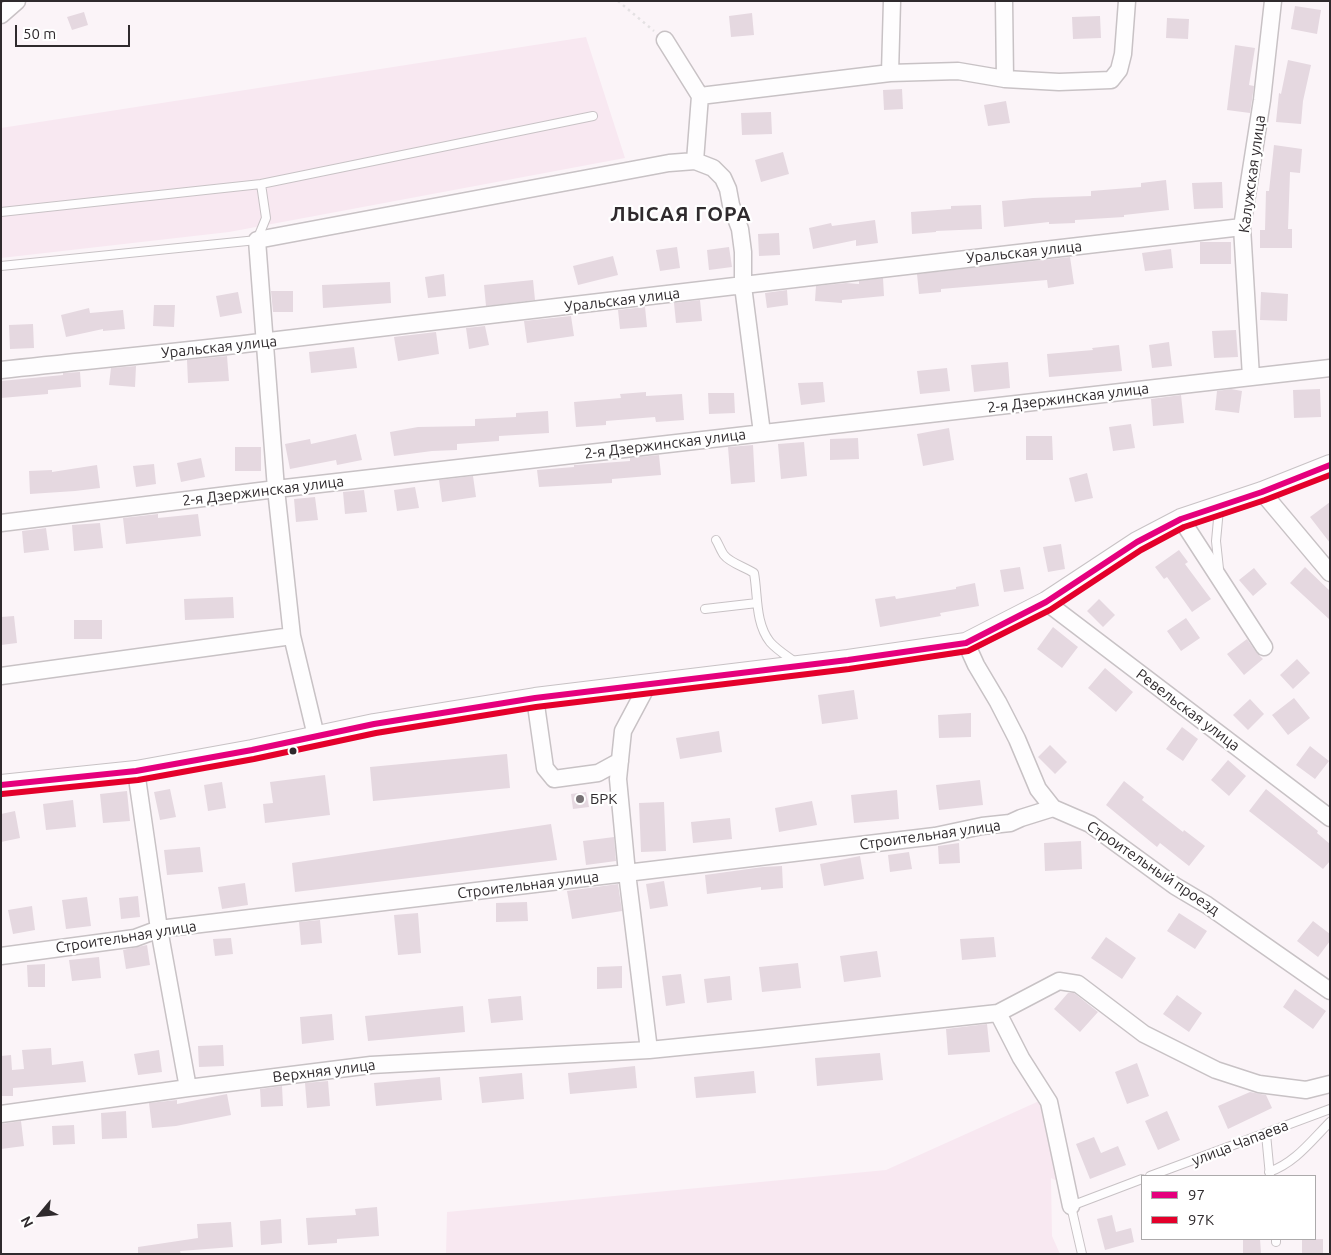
<!DOCTYPE html>
<meta charset="utf-8">
<style>
body{margin:0}
#map{position:relative;width:1331px;height:1255px;overflow:hidden;background:#fbf4f8;font-family:Ubuntu,sans-serif}
canvas{display:block}
.frame{position:absolute;inset:0;border:2px solid #2f2a2d;pointer-events:none}
.legend{position:absolute;left:1141px;top:1175px;width:175px;height:65px;box-sizing:border-box;background:#fff;border:1px solid #acaaab;margin:0;padding:6px 9px;list-style:none;font-size:15px;color:#2f2a2d}
.legend li{display:flex;align-items:center;gap:10px;height:25px}
.legend b{width:25px;border:1px solid #acaaab}
.north{position:absolute;left:15px;top:1190px;width:50px;height:50px;-webkit-text-stroke:4px #fff;paint-order:stroke;rotate:242deg;font-size:14px;font-weight:700;line-height:20px;text-align:center;color:#2f2a2d}
.north::after{content:'';display:block;margin:auto;width:18px;height:22px;background:#2f2a2d;clip-path:polygon(50% 0,100% 100%,50% 72%,0 100%)}
.scale{position:absolute;left:15px;top:25px;width:115px;height:22px;box-sizing:border-box;border:2px solid #2f2a2d;border-top:0;padding-left:6px;font-size:15px;line-height:18px;white-space:nowrap;color:#2f2a2d;-webkit-text-stroke:4px #fff;paint-order:stroke}
</style>
<div id="map">
<canvas width="1331" height="1255"></canvas>
<div class="frame"></div>
<ul class="legend">
<li><b style="height:6px;background:#e5007d"></b>97</li>
<li><b style="height:6px;background:#e4002b"></b>97К</li>
</ul>
<div class="north">N</div>
<div class="scale">50 m</div>
</div>
<script>
const ctx = document.querySelector('canvas').getContext('2d');
ctx.lineJoin = 'round';
function fill(path, color) {
  ctx.fillStyle = color;
  ctx.fill(path, 'evenodd');
}
function trace(path, color, width, dash) {
  ctx.strokeStyle = color;
  ctx.lineWidth = width;
  ctx.lineCap = dash ? 'butt' : 'round';
  ctx.setLineDash(dash || []);
  ctx.stroke(path);
}
function label(font, color, halo, rows, align = 'center') {
  ctx.font = font + ' Ubuntu,sans-serif';
  ctx.lineWidth = 4.5;
  ctx.setLineDash([]);
  ctx.textBaseline = 'middle';
  ctx.strokeStyle = halo;
  ctx.fillStyle = color;
  for (const [text, x, y, turn = 0] of rows) {
    ctx.save();
    ctx.translate(x, y);
    ctx.rotate((+turn || 0) * Math.PI / 180);
    ctx.textAlign = isNaN(turn) ? turn : align;
    if (halo) ctx.strokeText(text, 0, 0);
    ctx.fillText(text, 0, 0);
    ctx.restore();
  }
}
const built = new Path2D(`
 M586 37 625 158 229 232 1 258V128Z
 M1052 1100 1072 1188 1051 1178 1052 1236 1060 1254H446L447 1212 886 1170 1037 1102Z`);
const building = new Path2D(`
 M1295 6 1321 10 1317 34 1291 29Z
 M84 12 88 25 72 30 67 17Z
 M752 13 754 35 731 37 729 16Z
 M1100 16 1101 38 1073 39 1072 17Z
 M1167 18 1189 19 1188 39 1166 38Z
 M1235 45 1255 48 1249 85 1254 86 1250 113 1227 110Z
 M1288 60 1311 65 1303 101 1301 124 1276 122 1279 93 1281 94Z
 M902 89 903 109 884 110 883 90Z
 M1006 101 1010 123 988 126 984 105Z
 M771 112 772 134 742 135 741 113Z
 M1274 145 1302 149 1300 173 1290 172 1288 229H1292V248H1260V230H1265L1266 191H1269Z
 M783 152 789 174 761 182 755 160Z
 M1166 180 1169 210 1124 215V217L1075 220V223L1049 224V222L1004 227 1002 201 1033 198 1091 196V191L1141 187V183Z
 M1222 182 1223 208 1194 209 1192 183Z
 M981 205 982 229 936 231V232L912 234 911 212 951 209V206Z
 M875 220 878 243 856 246V240L813 249 809 228 831 223 832 226Z
 M779 233 780 255 759 256 758 234Z
 M1200 242H1231V264H1200Z
 M677 247 680 268 660 271 656 250Z
 M729 247 732 267 709 270 707 250Z
 M1171 249 1173 268 1145 271 1142 253Z
 M613 256 618 275 578 285 573 266Z
 M1070 257 1074 284 1048 288 1047 280 941 289V292L919 294 917 274Z
 M444 274 446 296 428 298 425 277Z
 M883 278 884 296 842 300V303L815 301 816 286 846 283 859 284V281Z
 M533 280 535 300 486 306 484 285Z
 M390 282 391 303 323 308 322 285Z
 M787 290 788 305 767 308 765 293Z
 M271 291H293V312H273Z
 M238 292 242 313 220 317 216 296Z
 M1261 292 1288 294 1287 321 1260 320Z
 M700 300 702 321 676 323 674 303Z
 M154 305H175L174 327 153 326Z
 M645 307 647 327 620 329 618 310Z
 M89 308 90 313 123 310 125 329 103 331V329L66 337 61 315Z
 M571 316 574 336 527 343 524 321Z
 M33 324 34 348 10 349 9 325Z
 M485 326 489 345 469 349 466 328Z
 M1236 330 1238 357 1214 358 1212 331Z
 M436 332 439 354 398 361 394 337Z
 M1169 342 1172 366 1152 368 1149 345Z
 M1119 345 1122 371 1049 377 1047 354 1093 350 1092 348Z
 M354 347 357 368 311 373 309 352Z
 M227 356 229 381 188 383 187 360Z
 M1008 362 1010 388 974 392 971 365Z
 M136 366 135 387 109 385 111 368Z
 M947 368 950 391 920 394 917 371Z
 M80 372 81 387 48 390V394L1 398V381L63 375V373Z
 M823 382 825 402 801 405 798 383Z
 M1231 389 1242 391 1239 413 1215 410 1217 391Z
 M1320 389 1321 417 1294 418 1293 390Z
 M646 392V396L682 394 684 420 656 422 655 417 606 421V425L576 427 574 402 621 398 620 394Z
 M708 393H734L735 413 709 414Z
 M1181 395 1184 423 1153 426 1151 399Z
 M548 411 549 433 499 436V441L457 444V450L432 451 394 456 390 432 418 427 475 426V419L516 417V413Z
 M1131 424 1135 448 1113 451 1109 427Z
 M949 428 954 460 923 466 917 434Z
 M356 434 362 460 337 465 336 460 290 469 285 444 310 439 311 444Z
 M1026 436H1052L1053 460H1026Z
 M858 438 859 459 830 460V439Z
 M804 442 807 476 781 479 778 444Z
 M753 445 755 482 731 484 728 447Z
 M235 447H261V471H235Z
 M659 455 661 475 612 479V483L539 487 537 470 574 467V465H576L630 461V458Z
 M201 458 205 477 181 482 177 463Z
 M154 464 156 484 136 487 133 466Z
 M97 465 100 488 75 491 30 494 29 471 52 470V472Z
 M1087 473 1093 498 1075 502 1069 478Z
 M473 476 476 497 442 502 439 480Z
 M415 487 419 508 397 511 394 490Z
 M364 490 367 512 345 514 343 492Z
 M315 497 318 520 296 522 294 499Z
 M1330 502V543L1310 517Z
 M158 514V518L198 514 201 536 126 544 123 518Z
 M100 523 103 548 74 551 72 525Z
 M46 528 49 550 24 553 22 531Z
 M1061 544 1065 569 1048 572 1043 547Z
 M1179 550 1188 562 1185 564 1211 599 1192 612 1167 577 1164 579 1155 567Z
 M1020 567 1024 589 1004 592 1000 570Z
 M1305 567 1330 591V620L1290 583Z
 M1254 568 1267 584 1253 596 1239 580Z
 M975 583 979 606 940 613 941 616 880 627 875 599 895 596 896 599 956 589V587Z
 M233 597 234 618 185 620 184 599Z
 M1099 599 1115 615 1103 627 1087 611Z
 M14 616 17 643 1 645V617Z
 M1186 618 1200 638 1181 651 1167 631Z
 M74 620H102V639H74Z
 M1053 627 1078 647 1062 668 1037 649Z
 M1247 639 1256 652 1263 659 1244 675 1227 654Z
 M1297 659 1310 673 1293 689 1280 675Z
 M1105 668 1133 692 1116 712 1088 688Z
 M854 690 858 719 822 724 818 695Z
 M1294 698 1310 718 1288 735 1272 715Z
 M1250 699 1264 714 1248 730 1233 715Z
 M971 713V737L939 738 938 715Z
 M1182 727 1198 739 1183 761 1166 749Z
 M719 731 722 752 680 759 676 738Z
 M1050 745 1067 762 1055 774 1038 757Z
 M1310 746 1329 761 1315 779 1296 765Z
 M507 754 510 788 373 801 370 767Z
 M1228 760 1246 776 1229 796 1211 780Z
 M325 775 330 815 265 823 263 804 273 803 270 782Z
 M980 780 983 805 939 810 936 785Z
 M1124 781 1144 797 1142 800 1183 832 1184 830 1205 846 1189 866 1160 843 1157 847 1106 805Z
 M222 782 226 808 208 811 204 785Z
 M170 789 176 817 160 820 154 792Z
 M1266 789 1318 831 1317 833 1330 844V861L1323 869 1249 811Z
 M897 790 899 819 854 823 851 795Z
 M127 791 130 821 103 823 100 794Z
 M586 792 589 807 573 809 571 794Z
 M73 800 76 827 46 830 43 804Z
 M812 801 817 825 779 832 775 808Z
 M664 802 666 851 641 852 639 803Z
 M15 811 20 838 1 842V814Z
 M730 818 732 839 693 843 691 822Z
 M551 824 557 860 295 892 292 863Z
 M614 837 616 861 586 865 583 841Z
 M1081 841 1082 869 1045 871 1044 843Z
 M959 843 960 863 939 864 938 846Z
 M200 847 203 872 167 875 164 850Z
 M909 852 912 869 890 872 888 855Z
 M860 856 864 879 824 886 820 864Z
 M782 866 783 888 761 890V887L707 894 705 875 763 867Z
 M664 881 668 906 650 909 646 884Z
 M245 883 248 905 222 909 218 887Z
 M618 884 622 911 572 919 567 891Z
 M138 896 140 917 121 919 119 898Z
 M87 897 91 926 66 929 62 900Z
 M527 902 528 921 496 922V903Z
 M32 906 35 930 13 934 8 910Z
 M418 913 421 953 398 955 394 915Z
 M1179 913 1207 931 1195 949 1167 931Z
 M320 920 322 943 301 945 299 922Z
 M1313 921 1330 934V941L1318 957 1297 941Z
 M994 937 996 957 962 960 960 939Z
 M1106 937 1136 958 1122 979 1091 958Z
 M231 938 233 954 215 956 213 939Z
 M147 945 150 965 126 969 123 950Z
 M877 951 881 977 844 982 840 956Z
 M99 957 101 978 72 981 69 960Z
 M798 963 801 988 762 992 759 967Z
 M45 964V987H28L27 965Z
 M622 966V988L597 989V967Z
 M681 974 685 1003 666 1006 662 976Z
 M730 976 732 1000 707 1003 704 979Z
 M1295 989 1326 1011 1313 1029 1283 1007Z
 M1068 993H1074L1098 1012 1080 1032 1054 1009Z
 M1177 995 1202 1013 1189 1032 1163 1014Z
 M521 996 523 1020 491 1023 488 999Z
 M463 1006 465 1032 368 1041 365 1016Z
 M332 1014 334 1040 302 1044 300 1017Z
 M987 1024 990 1052 948 1055 946 1029Z
 M223 1045 224 1066 199 1067 198 1046Z
 M51 1048 52 1065 83 1061 86 1082 13 1088V1096H1V1056L11 1055 12 1070 24 1069 22 1050Z
 M159 1050 162 1072 138 1075 134 1054Z
 M880 1053 883 1080 817 1086 815 1058Z
 M1137 1063 1149 1096 1127 1104 1115 1072Z
 M635 1066 637 1088 570 1094 568 1073Z
 M754 1071 756 1093 696 1098 694 1077Z
 M522 1073 524 1099 482 1103 479 1077Z
 M440 1077 442 1100 376 1106 374 1083Z
 M328 1081 330 1106 307 1108 305 1083Z
 M282 1086 283 1106 261 1107 260 1089Z
 M1250 1092 1266 1095 1272 1108 1228 1129 1218 1106Z
 M227 1094 231 1115 176 1126 152 1128 149 1103 177 1100V1104Z
 M126 1111 127 1138 102 1139 101 1113Z
 M1167 1111 1180 1140 1158 1150 1145 1121Z
 M21 1121 24 1146 1 1149V1124Z
 M74 1125 75 1144 53 1145 52 1126Z
 M1094 1137 1101 1153 1118 1146 1126 1165 1090 1179 1076 1144Z
 M377 1207 379 1236 337 1239V1243L308 1245 306 1218 356 1215 355 1209Z
 M1112 1215 1116 1232 1131 1228 1134 1242 1105 1250 1097 1219Z
 M281 1219 282 1243 261 1245 260 1221Z
 M231 1222 233 1247 180 1251 181 1254H138V1247L198 1238 197 1224Z
 M1243 1239H1260L1261 1253 1243 1254Z
 M1302 1239H1323V1254H1302Z`);
const path = new Path2D(`
 M618 1 654 31`);
const service = new Path2D(`
 M1 212 261 184 593 116
 M1 266 257 240 266 218 261 184
 M716 540C719 545 721 551 724 555 730 563 745 567 754 573 758 595 755 623 770 642 777 650 787 656 795 662
 M1219 569 1216 541 1219 509
 M705 609 757 603
 M1266 1134 1270 1176
 M1269 1172C1295 1163 1311 1141 1330 1122
 M1150 1176 1330 1109
 M1276 1239V1242
 M1082 1254 1071 1206 1142 1179`);
const minor = new Path2D(`
 M1 15 17 1
 M665 40 700 96 890 73 958 71 1005 79 1004 1
 M890 73 892 1
 M1005 79 1059 82 1111 80 1119 70 1123 54 1127 1
 M695 161 700 96
 M1 370C91 360 180 352 269 341 594 304 917 263 1242 227
 M1251 377 1242 227 1262 100 1273 1
 M1262 492 1330 573
 M1181 519 1264 647
 M1 523 276 489 1330 368
 M1046 602 1330 818
 M966 643 976 665 998 702 1017 739 1038 789 1053 808 1090 824 1175 886 1207 905 1330 991
 M1 676 292 636
 M647 686 623 731 618 779 627 873 649 1050 759 1039 998 1013 1059 981 1078 984 1144 1034 1216 1070 1259 1084 1306 1090 1330 1084
 M535 698 545 768 554 779 598 773 620 761
 M316 736 292 636 276 489 257 240 669 163 695 161 713 168 723 178 728 189 731 205 740 229 743 252V286L762 433
 M136 771 159 929 188 1088
 M1 956 135 938 159 929 935 836 982 826 1010 823 1021 818 1053 808
 M998 1013 1021 1058 1049 1102 1071 1206
 M1 1114 188 1088 371 1065 649 1050`);
const tertiary = new Path2D(`
 M1 785 136 771 252 750 374 724 535 698 848 660 966 643 1046 602 1137 542 1181 519 1262 492 1330 465`);
const bus1 = new Path2D(`
 M1 785 136 771 252 750 374 724 535 698 848 660 966 643 1046 602 1137 542 1181 519 1262 492 1330 465`);
const bus2 = new Path2D(`
 M2 794 138 780 254 759 376 733 536 707 849 669 968 651 1050 610 1141 550 1184 527 1265 500 1330 475`);
const markers = [
 [293,751,4.5,"#2f2a2d"],
 [580,799,5,"#767174"]
];
const streetNames = [
 ["Калужская улица",1252,174,-82],
 ["Уральская улица",1024,252,-6],
 ["Уральская улица",622,300,-7],
 ["Уральская улица",219,347,-6],
 ["2-я Дзержинская улица",1068,398,-7],
 ["2-я Дзержинская улица",665,444,-7],
 ["2-я Дзержинская улица",263,491,-7],
 ["Ревельская улица",1188,710,37],
 ["Строительная улица",930,835,-8],
 ["Строительный проезд",1153,868,34],
 ["Строительная улица",528,885,-7],
 ["Строительная улица",126,937,-9],
 ["Верхняя улица",324,1071,-7],
 ["улица Чапаева",1240,1143,-21]
];
const poiNames = [
 ["БРК",590,799]
];
const districtNames = [
 ["ЛЫСАЯ ГОРА",681,214]
];
fill(built, '#f8e8f1');
fill(building, '#e5d8e0');
trace(service, '#c8c2c5', 10);
trace(minor, '#c8c2c5', 19);
trace(tertiary, '#c8c2c5', 22);
trace(path, '#e4e1e3', 2.5, [2.5, 4]);
trace(service, '#fefdfe', 8);
trace(minor, '#fefdfe', 16);
trace(tertiary, '#fefdfe', 20);
trace(bus1, '#e5007d', 6);
trace(bus2, '#e4002b', 6);
for (const [x, y, r, color] of markers) {
  const dot = new Path2D();
  dot.arc(x, y, r, 0, 2 * Math.PI);
  ctx.fillStyle = color;
  ctx.fill(dot);
  trace(dot, '#fff', 2);
}
label('15px', '#2f2a2d', '#fff', streetNames);
label('15px', '#2f2a2d', '#fff', poiNames, 'left');
ctx.letterSpacing = '1px';
label('bold 20px', '#2f2a2d', '#fff', districtNames);
ctx.letterSpacing = '0px';
</script>
